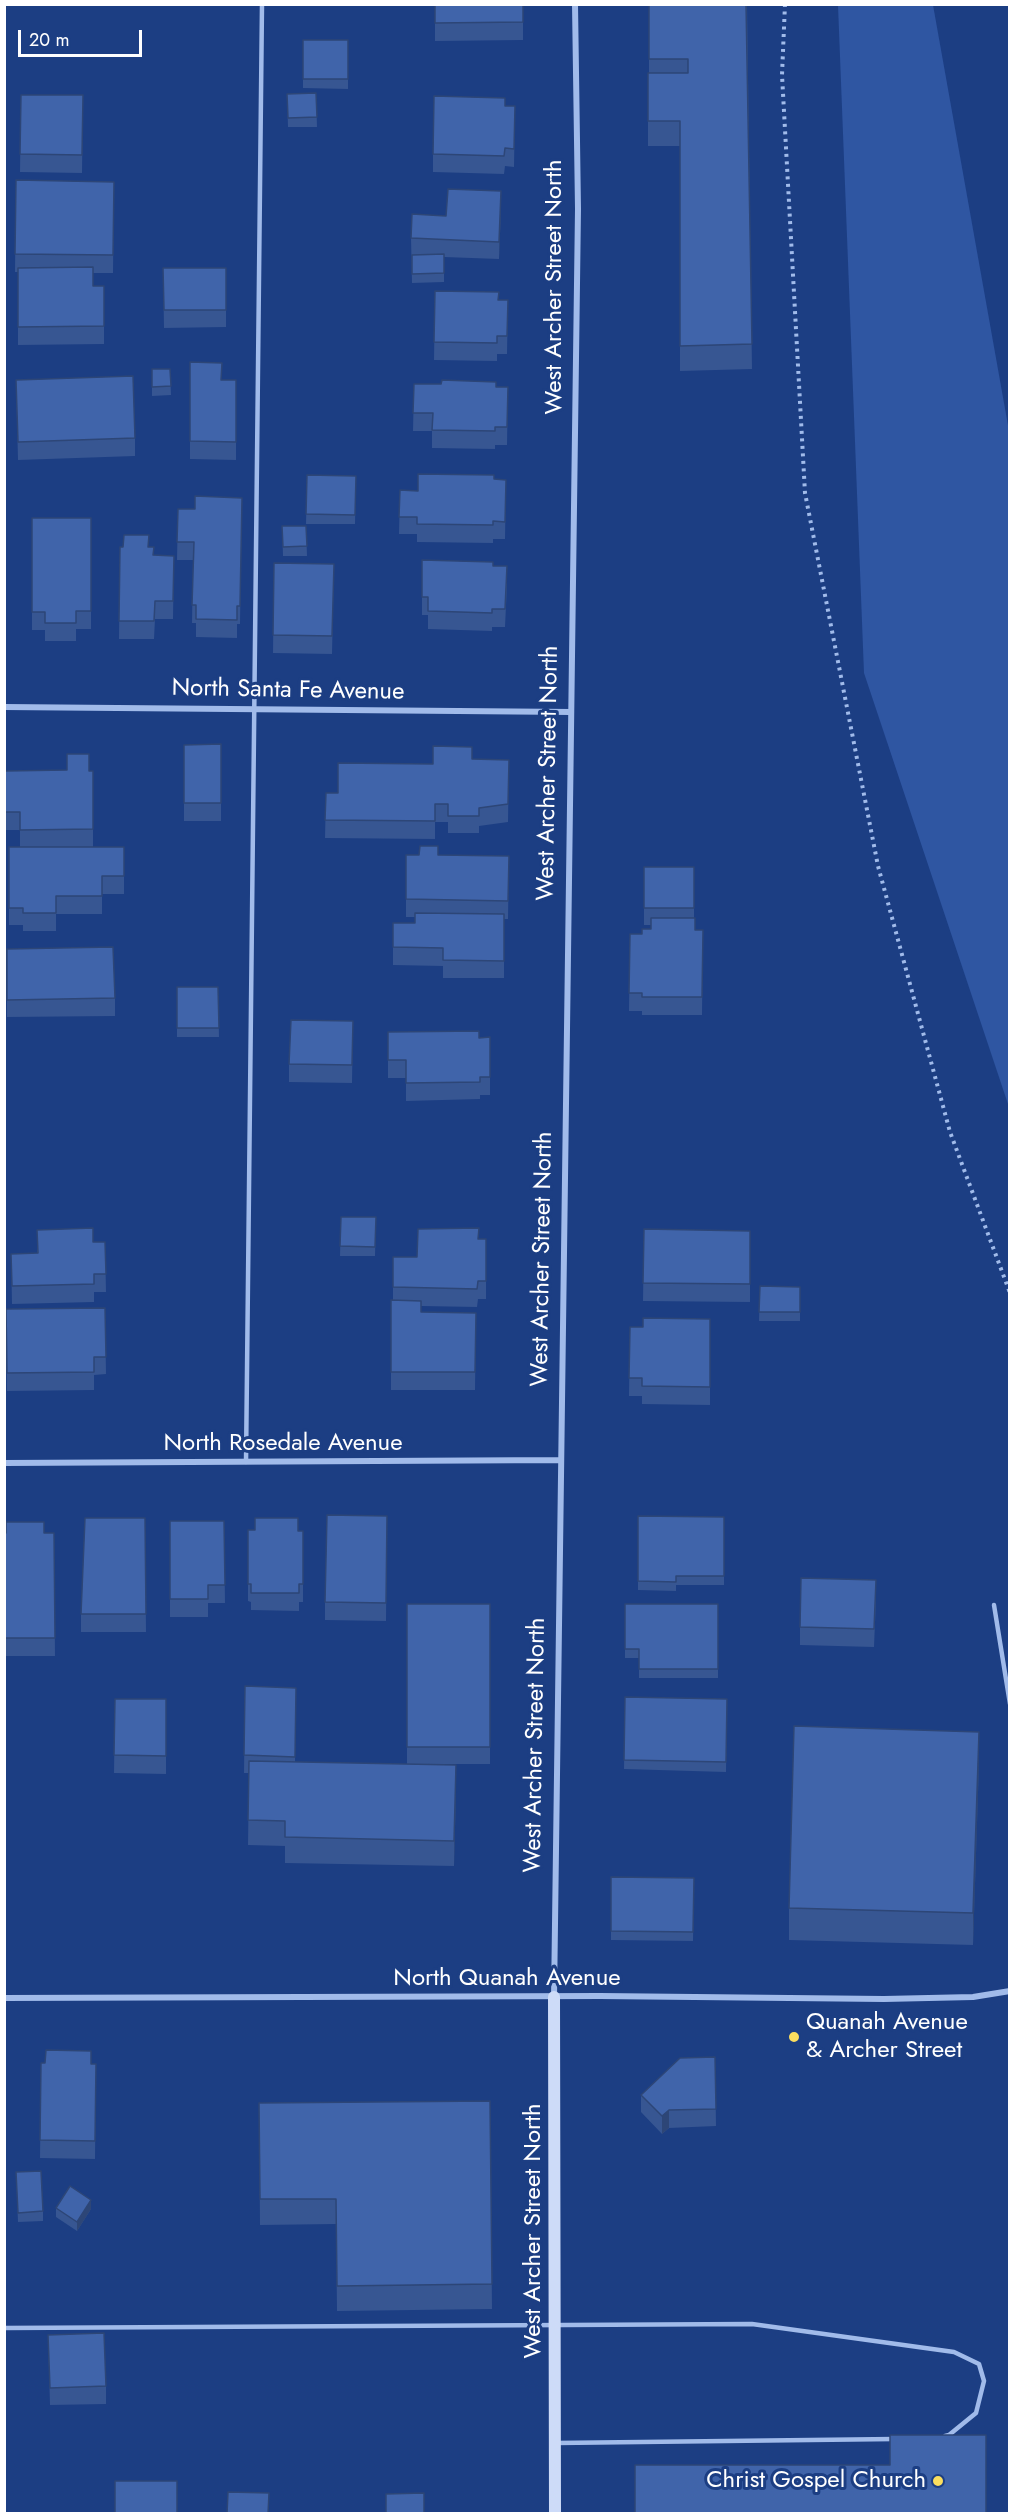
<!DOCTYPE html>
<style>
body{margin:0}
#map{position:relative;width:1014px;height:2518px;overflow:hidden;background:#1c3e83;font-family:Jost,sans-serif}
canvas{display:block}
.frame{position:absolute;inset:0;border:6px solid #fff;pointer-events:none}
.scale{position:absolute;left:18px;top:30px;width:124px;height:27px;box-sizing:border-box;border:3px solid #fff;border-top:0;padding-left:8px;font-size:18px;line-height:21px;white-space:nowrap;color:#fff;-webkit-text-stroke:4px #1c3e83;paint-order:stroke}
</style>
<div id="map">
<canvas width="1014" height="2518"></canvas>
<div class="frame"></div>
<div class="scale">20 m</div>
</div>
<script>
const ctx = document.querySelector('canvas').getContext('2d');
ctx.lineJoin = 'round';
function fill(path, color) {
  ctx.fillStyle = color;
  ctx.fill(path, 'evenodd');
}
function trace(path, color, width, dash) {
  ctx.strokeStyle = color;
  ctx.lineWidth = width;
  ctx.lineCap = dash ? 'butt' : 'round';
  ctx.setLineDash(dash || []);
  ctx.stroke(path);
}
function label(font, color, halo, rows, align = 'center') {
  ctx.font = font + ' Jost,sans-serif';
  ctx.lineWidth = 6;
  ctx.setLineDash([]);
  ctx.textBaseline = 'middle';
  ctx.strokeStyle = halo;
  ctx.fillStyle = color;
  for (const [text, x, y, turn = 0] of rows) {
    ctx.save();
    ctx.translate(x, y);
    ctx.rotate((+turn || 0) * Math.PI / 180);
    ctx.textAlign = isNaN(turn) ? turn : align;
    if (halo) ctx.strokeText(text, 0, 0);
    ctx.fillText(text, 0, 0);
    ctx.restore();
  }
}
const green = new Path2D(`
 M838 5H933L1009 431V1107L864 673Z`);
const path = new Path2D(`
 M785 4 782 75 805 493 878 866 950 1132 1010 1293`);
const lane = new Path2D(`
 M246 1462 262 4
 M994 1605 1010 1704
 M4 2328 752 2324 954 2352 979 2364 984 2381 976 2413 949 2435 945 2436
 M556 2443 895 2439`);
const street = new Path2D(`
 M4 707 571 712
 M4 1463 561 1460
 M554 1997 578 209 575 4
 M4 1998 600 1996 884 1999 973 1997 1010 1991`);
const secondary = new Path2D(`
 M554 1997 555 2514`);
const wall = new Path2D(`
 M435 4H523V40L435 41Z
 M649 4H747L752 369 680 371V146H648V73H649Z
 M303 40H348V89L303 88Z
 M316 93 317 127H288L287 94Z
 M21 95H83L82 173 20 172Z
 M505 106H515L514 167 505 166 504 174 433 172V154Z
 M16 180 114 182 113 273H93V286H104V344L18 345V272H15Z
 M501 209 499 259 444 257V282L412 283 411 238 446 216Z
 M163 268 226 310V327L164 328Z
 M435 291 499 300H508L507 354H497V361L434 360Z
 M190 362 222 380H236V460L190 459Z
 M152 369H170L171 395 152 396Z
 M16 380 135 438V456L18 460Z
 M414 384 508 387 507 445H495V449L432 448V431H413Z
 M307 475 356 476 355 524H306Z
 M494 479 506 480 505 539H493V543L417 542V534H399L400 490 418 491Z
 M242 498 240 624H237V638L196 637V623H192L193 560H177L178 509H195Z
 M32 518H91V629H76V641H45V630H32Z
 M282 526H306L307 556H283Z
 M120 547H149L154 555 174 556 173 619H155L154 639H119Z
 M422 560 493 566 507 584 505 627H492V631L428 629V615H422Z
 M274 563 334 564 332 654 273 653Z
 M221 744V821H184V745Z
 M472 759 509 760 508 822 479 826V833H448V822H435V839L325 838 326 793H338L433 764Z
 M5 771H93V847H124V894H102V914H56V931H23V925H9V847H20V830H5Z
 M406 855 509 856 508 919H504V978H443V966L393 965V923H415V917H406Z
 M644 867H694V918L695 930H703L702 1015H642V1011H629L630 934H642L651 929V925H644Z
 M7 949 115 998V1016L7 1017Z
 M177 987H218L219 1037H177Z
 M353 1021 352 1083 289 1082V1064Z
 M388 1032 479 1038 490 1037V1095H480V1099L406 1101V1078H388Z
 M341 1217H376L375 1256H340Z
 M644 1229 750 1231V1302L643 1301Z
 M37 1230 93 1242H105L106 1292H94V1302L12 1304 11 1254 37 1253Z
 M479 1239H486V1299H478L477 1307 421 1306V1312L476 1313 475 1390H391V1300H393V1257H417Z
 M760 1286 800 1287V1321H759Z
 M105 1308 106 1374 94 1375V1390L7 1391 6 1309Z
 M710 1319V1405L642 1404V1396H629L630 1327H643Z
 M387 1516 386 1621 325 1620V1602Z
 M638 1516 724 1517V1585H676V1591L638 1590Z
 M145 1518 146 1632H81V1614Z
 M170 1521H224L225 1603H208V1617H170Z
 M248 1530 303 1531V1602H299V1611L251 1610V1602L248 1601Z
 M4 1533H54L55 1656H4Z
 M876 1598 874 1647 800 1645V1627Z
 M407 1604H490V1764H433L456 1790 454 1866 285 1863V1846L248 1845 249 1773H244L245 1686 296 1688 295 1762 407 1764Z
 M625 1604H718V1678H639V1658H625Z
 M625 1697 727 1699 726 1772 624 1769Z
 M115 1699H166V1774L114 1773Z
 M979 1763 973 1945 789 1940V1908Z
 M611 1877 694 1878 693 1941 611 1940Z
 M715 2057 716 2126 669 2128 662 2134 641 2112V2095Z
 M41 2063 96 2064 95 2159 40 2158Z
 M490 2101 492 2309 337 2311 336 2224 260 2225 259 2103Z
 M16 2172 43 2211V2221L18 2222Z
 M56 2208 91 2209 77 2231 56 2217Z
 M48 2335 106 2386V2404L50 2405Z`);
const shadedWall = new Path2D(`
 M501 191V209L499 259V242Z
 M979 1732V1763L973 1945V1913Z
 M456 1765V1790L454 1866V1841Z
 M669 2110V2128L662 2134V2116Z
 M91 2200V2209L77 2231V2222Z`);
const building = new Path2D(`
 M435 4H523V22L435 23Z
 M649 4H746L752 344 680 346V121H648V73H688V59H649Z
 M303 40H348V79H303Z
 M316 93 317 117 288 118 287 94Z
 M21 95H83L82 155 20 154Z
 M434 96 505 98V106H515L514 149 505 148 504 156 433 154Z
 M16 180 114 182 113 255 15 254Z
 M448 189 501 191 499 242 411 238 412 214 446 216Z
 M444 254V273L412 274V255Z
 M93 267V286H104V326L18 327V268Z
 M163 268H226V310H164Z
 M435 291 499 292 498 300H508L507 336H497V343L434 342Z
 M190 362 222 363 221 380H236V442L190 441Z
 M152 369H170L171 386 152 387Z
 M133 376 135 438 18 442 16 380Z
 M442 380 496 382V387H508L507 427H495V431L432 430 433 413H413L414 384H441Z
 M418 474 494 475V479L506 480 505 522 493 521V525L417 524V517H399L400 490 418 491Z
 M307 475 356 476 355 515 306 514Z
 M195 496 242 498 240 606H237V620L196 619V605H192L194 542H177L178 509H195Z
 M32 518H91V611H76V623H45V612H32Z
 M282 526H306L307 546 283 547Z
 M124 535H149L148 547H154L153 555 174 556 173 601H155L154 621H119L120 547H123Z
 M422 560 493 562V566H507L505 609H492V613L428 611V597H422Z
 M274 563 334 564 332 636 273 635Z
 M221 744V803H184V745Z
 M433 746 472 747V759L509 760 508 804 479 808V816H448V804H435V821L325 820 326 793H338V763L433 764Z
 M67 754H89V771H93V829L20 830V812H5V771L67 770Z
 M420 846H438V855L509 856 508 901 406 899V855H419Z
 M9 847H124V876H102V896H56V913H23V908H9Z
 M644 867H694V908H644Z
 M415 913 504 914V961L443 960V948L393 947V923H415Z
 M651 918H695V930H703L702 997H642V993H629L630 934H642V929H651Z
 M113 947 115 998 7 1000V949Z
 M177 987H218L219 1028H177Z
 M291 1020 353 1021 352 1065 289 1064Z
 M479 1031V1038L490 1037V1077H480V1082L406 1083V1060H388V1032Z
 M341 1217H376L375 1247 340 1246Z
 M93 1228V1242H105L106 1274H94V1284L12 1286 11 1254 38 1253 37 1230Z
 M479 1228 478 1239H486V1281H478L477 1289 393 1287V1257H417L418 1229Z
 M644 1229 750 1231V1284L643 1283Z
 M760 1286 800 1287V1312H759Z
 M391 1300 421 1301V1312L476 1313 475 1372H391Z
 M105 1308 106 1357H94V1372L7 1373 6 1309Z
 M643 1318 710 1319V1387L642 1386V1378H629L630 1327H643Z
 M327 1515 387 1516 386 1603 325 1602Z
 M638 1516 724 1517V1576H676V1582L638 1581Z
 M85 1518H145L146 1614H81Z
 M255 1518H298V1531H303V1584H299V1593H251V1584H248V1530H255Z
 M170 1521H224L225 1585H208V1599H170Z
 M6 1522H44V1533H54L55 1638H4V1533H6Z
 M801 1578 876 1580 874 1629 800 1627Z
 M407 1604H490V1747H407Z
 M625 1604H718V1669H639V1649H625Z
 M245 1686 296 1688 295 1757 244 1755Z
 M625 1697 727 1699 726 1762 624 1760Z
 M115 1699H166V1756L114 1755Z
 M794 1726 979 1732 973 1913 789 1908Z
 M249 1761 456 1765 454 1841 285 1837V1821L248 1820Z
 M611 1877 694 1878 693 1932 611 1931Z
 M46 2050 91 2051V2064H96L95 2141 40 2140 41 2063H45Z
 M715 2057 716 2109 669 2110 662 2116 641 2095 680 2058Z
 M490 2101 492 2284 337 2286 336 2199H260L259 2103Z
 M41 2171 43 2211 18 2213 16 2172Z
 M70 2186 91 2200 77 2222 56 2208Z
 M104 2333 106 2386 50 2388 48 2335Z
 M890 2435H986V2514H635V2465H890Z
 M115 2481H177V2514H115Z
 M228 2492 269 2493 268 2514H227Z
 M424 2493V2514H386V2494Z`);
const markers = [
 [794,2037,6,"#fbde5f"],
 [938,2481,6,"#fbde5f"]
];
const streetNames = [
 ["West Archer Street North",555,287,-90],
 ["North Santa Fe Avenue",288,691,1],
 ["West Archer Street North",549,773,-89],
 ["West Archer Street North",543,1259,-89],
 ["North Rosedale Avenue",283,1444],
 ["West Archer Street North",536,1745,-89],
 ["North Quanah Avenue",507,1979],
 ["West Archer Street North",534,2231,-90]
];
const poiNames = [
 ["Quanah Avenue",806,2023],
 ["& Archer Street",806,2051],
 ["Christ Gospel Church",926,2481,"right"]
];
fill(green, '#2f56a2');
trace(path, '#a1bbea', 4, [3, 4.5]);
trace(lane, '#a1bbea', 4.5);
trace(street, '#a1bbea', 6);
trace(secondary, '#cddbf8', 12);
fill(wall, '#375692');
fill(shadedWall, '#2d4677');
fill(building, '#4064aa');
trace(building, '#2d4677', 1.5);
for (const [x, y, r, color] of markers) {
  const dot = new Path2D();
  dot.arc(x, y, r, 0, 2 * Math.PI);
  ctx.fillStyle = color;
  ctx.fill(dot);
  trace(dot, '#1c3e83', 2);
}
label('24px', '#fff', '#1c3e83', streetNames);
label('24px', '#fff', '#1c3e83', poiNames, 'left');
</script>
